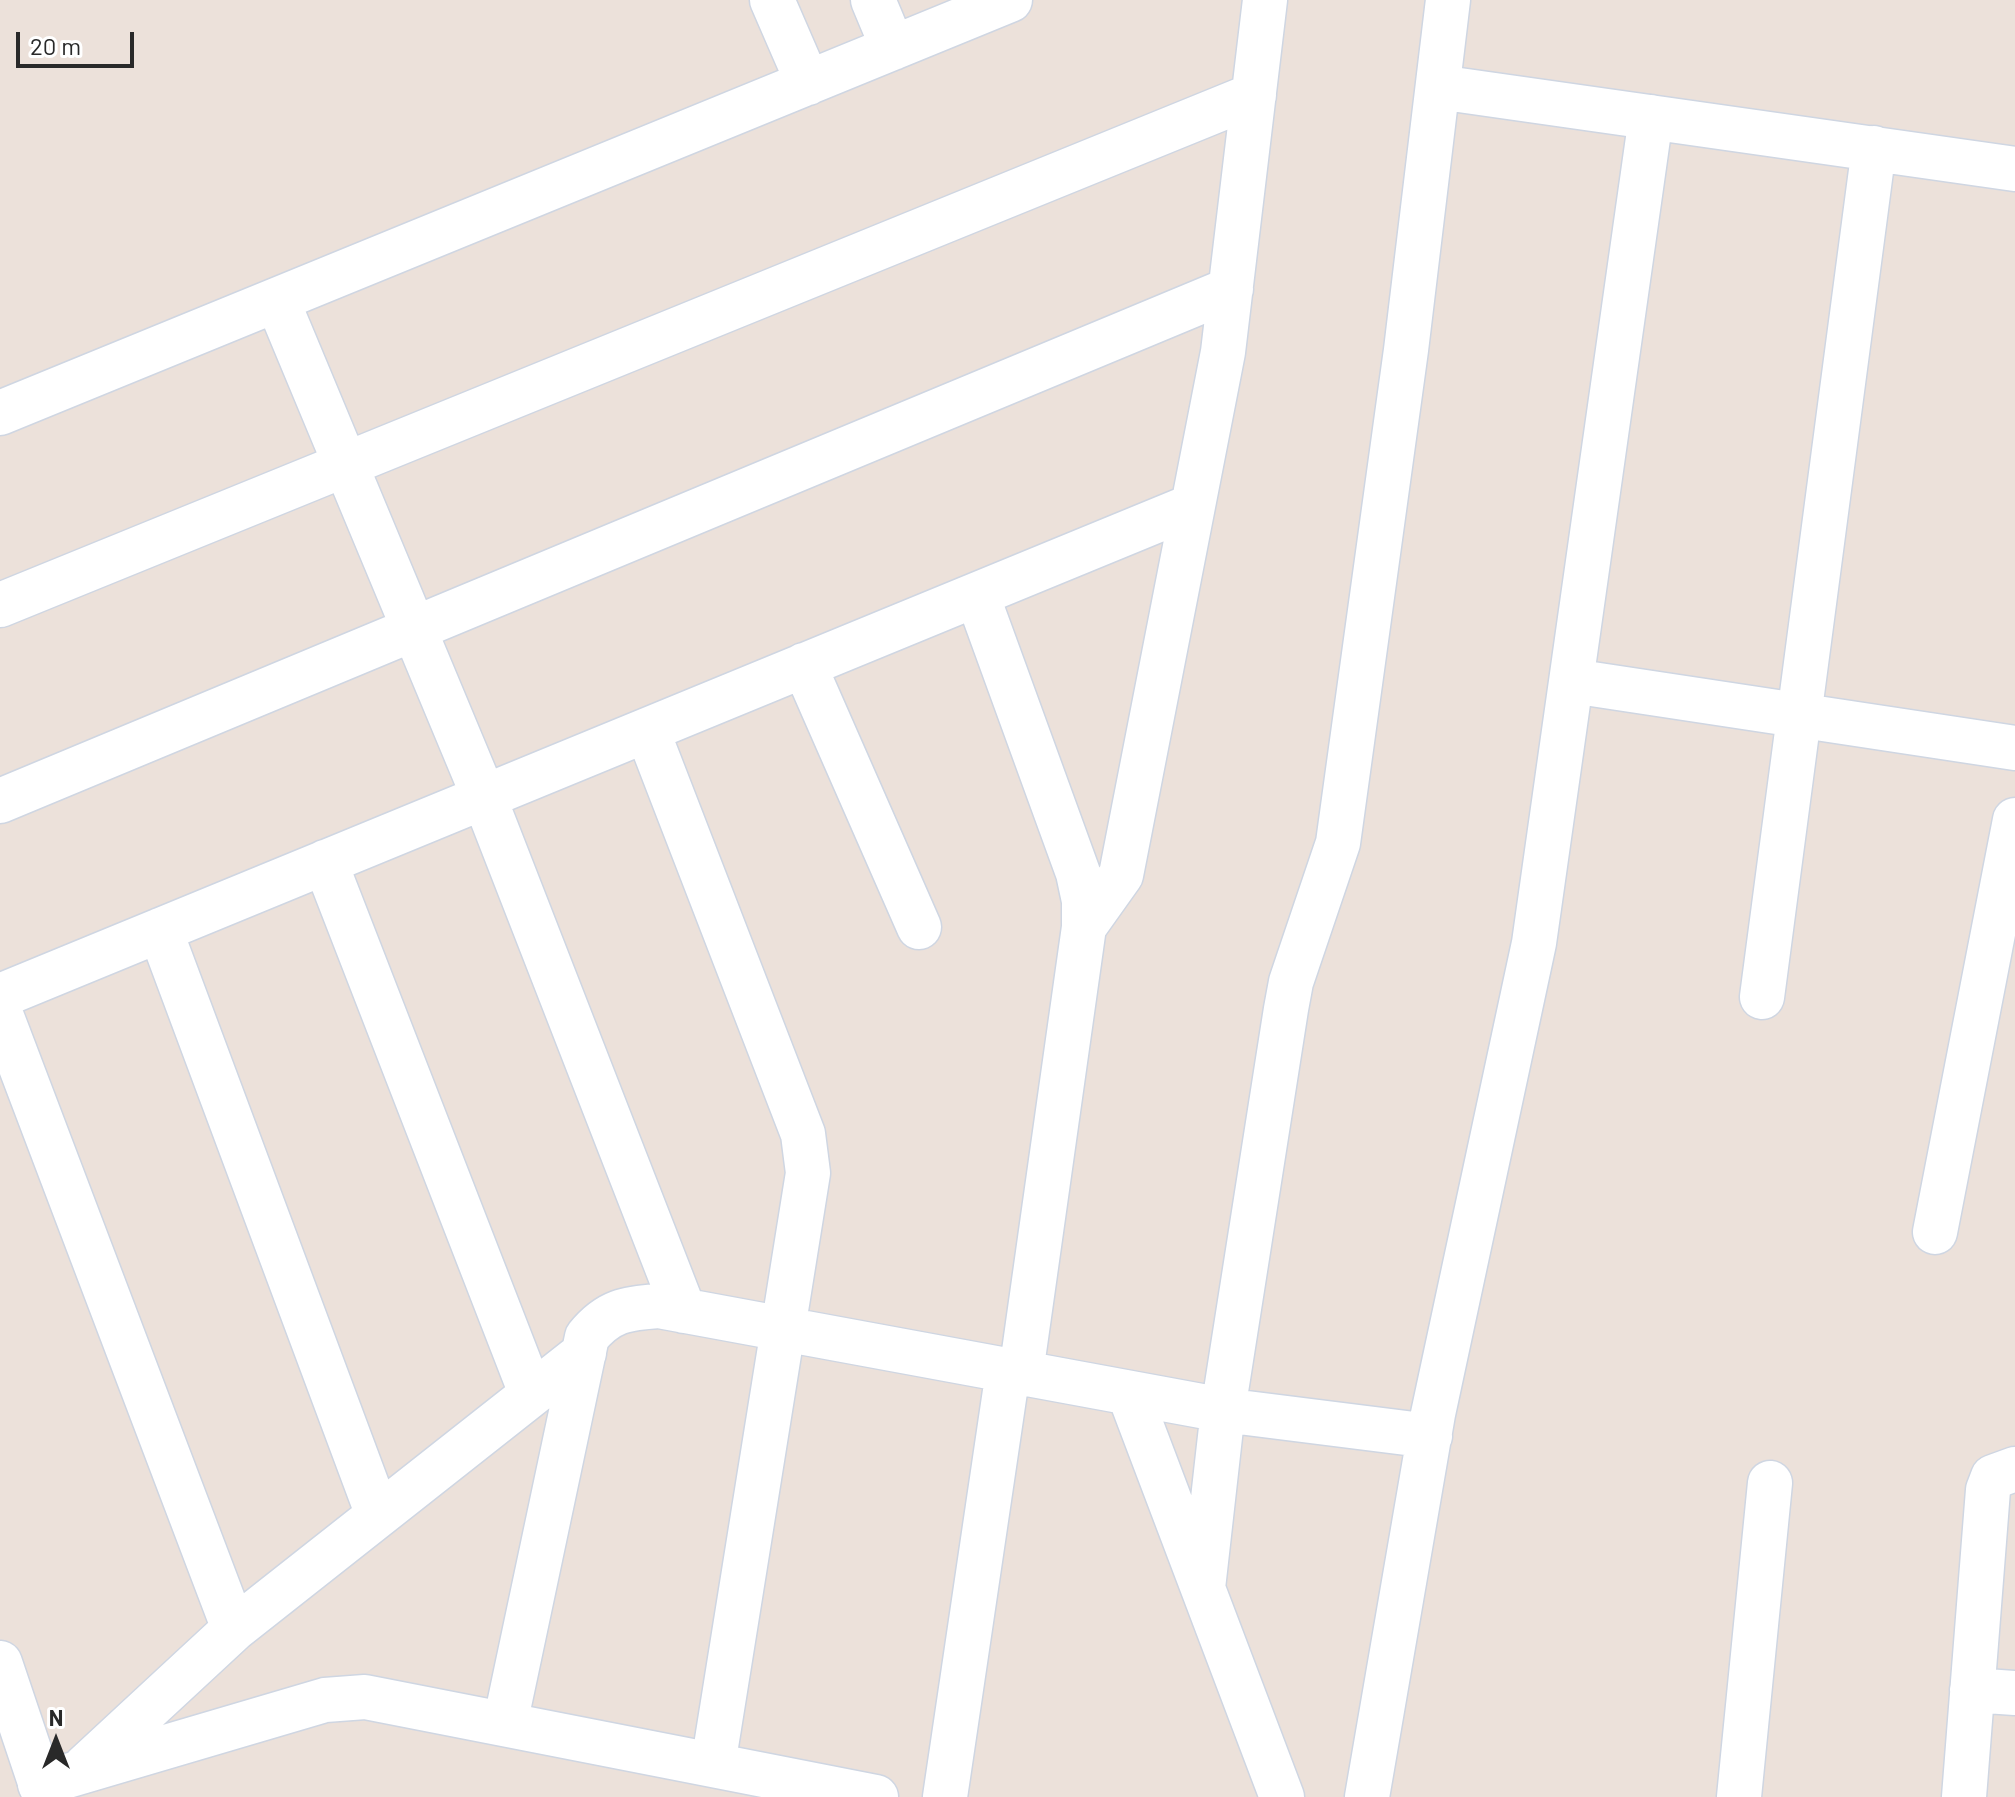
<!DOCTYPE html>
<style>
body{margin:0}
#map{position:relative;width:2015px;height:1797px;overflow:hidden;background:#ece1da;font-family:Barlow,sans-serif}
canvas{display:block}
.north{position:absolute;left:16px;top:1701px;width:80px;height:80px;-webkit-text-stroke:6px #fff;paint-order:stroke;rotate:0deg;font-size:22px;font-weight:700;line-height:32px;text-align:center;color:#292929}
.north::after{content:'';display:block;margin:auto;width:28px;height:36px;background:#292929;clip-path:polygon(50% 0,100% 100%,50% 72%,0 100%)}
.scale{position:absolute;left:16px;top:32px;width:118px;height:36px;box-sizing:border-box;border:4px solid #292929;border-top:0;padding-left:10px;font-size:24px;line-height:28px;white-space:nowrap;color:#292929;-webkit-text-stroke:6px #fff;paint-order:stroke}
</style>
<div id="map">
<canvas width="2015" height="1797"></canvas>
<div class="north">N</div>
<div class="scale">20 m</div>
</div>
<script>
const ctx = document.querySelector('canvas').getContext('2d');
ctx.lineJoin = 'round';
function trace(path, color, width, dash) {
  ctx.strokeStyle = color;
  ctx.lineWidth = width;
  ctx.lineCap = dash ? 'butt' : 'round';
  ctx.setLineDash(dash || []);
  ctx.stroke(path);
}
const street = new Path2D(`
 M772 0 808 83
 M873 0 893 48
 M1438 87 2015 169
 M277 300 484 797 684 1311
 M0 413 1010 0
 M977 595 1078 873 1084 901V927L1021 1373
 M0 605 1254 95
 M804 665 919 927
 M1572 681 2015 748
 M647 730 803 1134 808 1173 713 1765
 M0 801 1231 289
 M325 862 531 1393
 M1084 927 1121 875 1223 352 1265 0
 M160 930 378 1515
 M0 996 1192 506
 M1762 997 1874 148
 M0 1012 234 1629
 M1935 1232 2015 820
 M1129 1393 1282 1797
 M1203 1588 1223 1410 1286 1009 1291 982 1338 843 1406 350 1448 0
 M1972 1690 2015 1693
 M505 1724 587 1337C608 1311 626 1308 659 1306L1223 1410 1430 1436
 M85 1767 234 1629 584 1353
 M40 1784 325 1700 365 1697 876 1797
 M945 1797 1008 1371
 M1367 1797 1433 1414 1534 943 1651 117
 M1739 1797 1770 1483
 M1964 1797 1988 1490 1993 1477 2015 1469`);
const secondary = new Path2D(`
 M0 1663 45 1797`);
trace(street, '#cfd6e2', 47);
trace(secondary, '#cfd6e2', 47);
trace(street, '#fff', 44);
trace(secondary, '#fff', 44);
</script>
